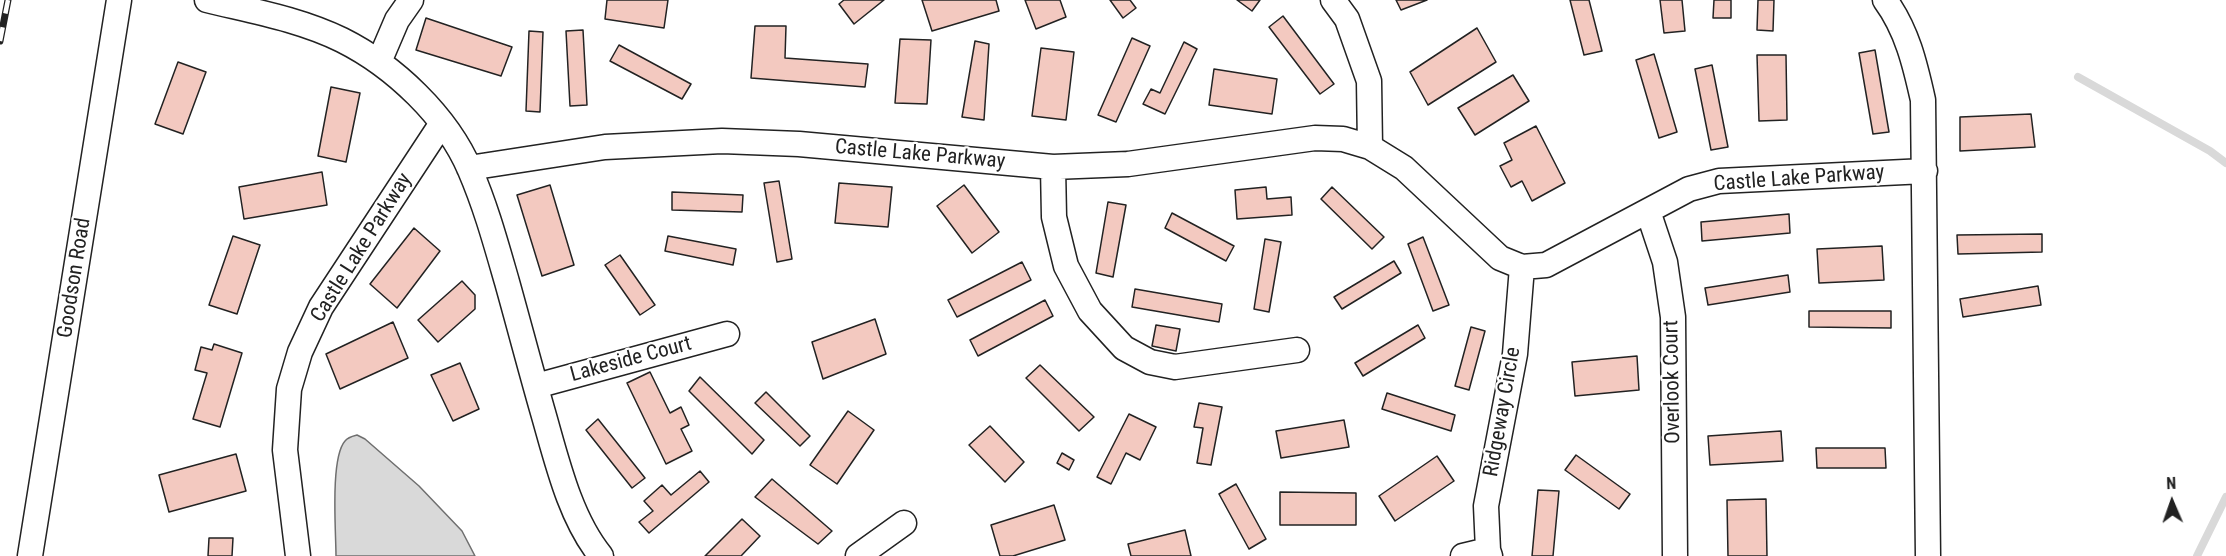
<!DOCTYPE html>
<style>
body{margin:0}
#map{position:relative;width:2226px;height:556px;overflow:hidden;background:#fff;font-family:"Roboto Condensed",sans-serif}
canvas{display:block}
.north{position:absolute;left:2142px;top:472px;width:60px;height:60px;-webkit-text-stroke:4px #fff;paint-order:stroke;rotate:358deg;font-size:16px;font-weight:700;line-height:24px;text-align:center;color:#222}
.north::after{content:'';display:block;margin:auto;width:21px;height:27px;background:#222;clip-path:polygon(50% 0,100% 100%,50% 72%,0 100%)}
</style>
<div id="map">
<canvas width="2226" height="556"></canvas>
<div class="north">N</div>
</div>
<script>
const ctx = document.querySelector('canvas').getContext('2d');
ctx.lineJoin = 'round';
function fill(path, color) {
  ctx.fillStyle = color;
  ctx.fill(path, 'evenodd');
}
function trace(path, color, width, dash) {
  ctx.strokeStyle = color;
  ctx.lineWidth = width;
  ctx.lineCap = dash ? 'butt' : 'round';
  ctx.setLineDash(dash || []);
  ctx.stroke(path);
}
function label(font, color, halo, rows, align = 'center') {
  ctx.font = font + ' "Roboto Condensed",sans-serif';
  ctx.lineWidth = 4.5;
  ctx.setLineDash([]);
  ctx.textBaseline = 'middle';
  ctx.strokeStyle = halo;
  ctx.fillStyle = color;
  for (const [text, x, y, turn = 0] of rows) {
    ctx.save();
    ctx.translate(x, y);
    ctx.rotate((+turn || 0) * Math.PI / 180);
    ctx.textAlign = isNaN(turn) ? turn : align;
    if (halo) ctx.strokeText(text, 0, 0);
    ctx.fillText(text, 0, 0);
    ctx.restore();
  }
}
const water = new Path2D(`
 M357 435 365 439 419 486 462 531 475 556H336C336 532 330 458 345 441 348 437 353 436 357 435Z`);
const stream = new Path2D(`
 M2078 77 2210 151 2226 163
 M2197 556 2226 497`);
const building = new Path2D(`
 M607 0H668L664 28 605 19Z
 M844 0H884L854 24 839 4Z
 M922 0H996L999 11 932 31Z
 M1025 0H1060L1066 17 1036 29Z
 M1110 0H1130L1136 8 1123 18Z
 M1237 0H1260L1252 11Z
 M1396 0H1427L1401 10Z
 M1570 0H1589L1602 51 1584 55Z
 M1660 0H1682L1685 31 1664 33Z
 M1714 0H1731V18H1713Z
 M1758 0H1774L1773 31 1757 30Z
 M1283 16 1334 84 1320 94 1269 27Z
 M426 18 512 47 501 76 416 50Z
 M755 26H786L785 58 868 64 865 87 751 78Z
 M1477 28 1496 62 1428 105 1410 72Z
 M583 30 587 105 570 106 566 31Z
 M529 31 543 32 540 112 526 111Z
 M1132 38 1150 46 1116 122 1098 115Z
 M900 39 931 40 927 104 895 103Z
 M975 41 989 44 984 120 962 117Z
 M1184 42 1197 49 1165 114 1143 104 1151 89 1160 93Z
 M619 45 691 84 682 99 610 61Z
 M1041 48 1074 52 1066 120 1032 116Z
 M1875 50 1889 132 1873 134 1859 53Z
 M1654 54 1677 132 1659 138 1636 60Z
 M1757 55H1786L1787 120 1759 121Z
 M178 62 206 72 183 134 155 124Z
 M1712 65 1728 147 1711 150 1695 69Z
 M1214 69 1277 79 1272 114 1209 105Z
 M1513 75 1529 101 1475 135 1458 108Z
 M331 87 360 93 346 162 318 156Z
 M2031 114 2035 147 1960 151V117Z
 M1536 126 1565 183 1532 201 1522 181 1511 187 1500 166 1512 160 1504 143Z
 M322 172 327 205 244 219 239 187Z
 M779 181 792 259 777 262 764 183Z
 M839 183 892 187 888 227 835 223Z
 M550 185 574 265 542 276 517 195Z
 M964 185 999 232 972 253 937 206Z
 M1266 187 1267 199 1291 197 1292 215 1237 219 1235 190Z
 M1332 187 1384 237 1372 249 1321 199Z
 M672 192 743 195 742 212 672 210Z
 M1108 202 1126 205 1113 277 1096 273Z
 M1172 213 1234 246 1226 261 1165 228Z
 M1789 214 1790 233 1702 241 1701 222Z
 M414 228 440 251 397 308 370 284Z
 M2042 234V252L1958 254 1957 235Z
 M233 236 260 245 237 314 209 305Z
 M668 236 736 249 733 265 665 251Z
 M1423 237 1449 305 1433 311 1408 244Z
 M1265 239 1281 242 1269 312 1254 309Z
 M1882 246 1884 280 1819 283 1817 249Z
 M620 255 655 305 640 315 605 265Z
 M1394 261 1401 273 1342 309 1334 297Z
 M1022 262 1031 280 957 317 948 300Z
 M1788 275 1790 292 1708 305 1705 288Z
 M462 281 475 295V309L438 342 418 320Z
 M2038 286 2041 305 1963 317 1960 299Z
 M1135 289 1222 304 1219 322 1132 307Z
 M1045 300 1053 316 978 356 970 340Z
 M1809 311H1891V328L1809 327Z
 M875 319 886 354 823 379 812 342Z
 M393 322 408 358 340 389 326 354Z
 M1156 325 1180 329 1176 351 1152 346Z
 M1418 325 1425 338 1363 376 1355 363Z
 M1471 327 1485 331 1469 390 1455 386Z
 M214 344 242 353 220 427 193 419 207 373 195 370 201 347 212 350Z
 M1637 356 1639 390 1575 396 1572 362Z
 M460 363 479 409 453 421 431 375Z
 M1040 365 1094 417 1079 431 1026 378Z
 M650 372 670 413 681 407 689 425 681 429 692 451 666 464 627 383Z
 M700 377 764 440 752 454 689 391Z
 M766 392 810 436 800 446 755 403Z
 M1387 393 1455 415 1451 431 1382 409Z
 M1199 403 1222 407 1211 465 1197 463 1203 428 1194 427Z
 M848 411 874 430 837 484 810 465Z
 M1129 414 1156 427 1140 460 1126 453 1111 484 1097 477Z
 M598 419 645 478 632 488 586 430Z
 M1344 420 1349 447 1281 458 1276 431Z
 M990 426 1024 462 1005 482 969 445Z
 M1781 431 1783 461 1710 465 1708 436Z
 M1816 448H1885L1886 468H1817Z
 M1062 453 1074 460 1069 470 1057 463Z
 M236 454 246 491 169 512 159 475Z
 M1576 455 1630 494 1619 509 1565 470Z
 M1437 456 1454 481 1395 521 1379 496Z
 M700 471 709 482 649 533 639 522 653 511 644 501 662 485 671 495Z
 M772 479 832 531 818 544 755 497Z
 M1236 484 1266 539 1249 549 1219 494Z
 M1538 490 1559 491 1553 556H1532Z
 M1280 492 1356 493V525H1280Z
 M1766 499 1767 556H1728L1727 500Z
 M1054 505 1065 540 1013 556H1000L991 525Z
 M742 519 760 536 741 556H705Z
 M1185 530 1191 556H1131L1128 544Z
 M209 538H233L232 556H208Z`);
const minor = new Path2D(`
 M207 0C252 11 299 19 342 40 394 66 447 116 470 170 486 207 496 244 507 282 519 325 530 367 542 409 556 457 569 517 601 556
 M1333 0 1347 19 1369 81 1370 147
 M1885 0C1907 30 1915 64 1923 100L1928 556
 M379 62 397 20 411 0
 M1053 167 1054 217 1066 266 1090 311 1124 348 1150 362 1175 367 1297 350
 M469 168 605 147 722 141 799 144 1053 167 1128 164 1315 138 1343 139 1370 147 1404 168 1500 258 1522 267 1546 265 1689 189 1719 181 1925 171
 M1648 211 1665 262 1673 317 1675 556
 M536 386 727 334
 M30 556 119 0
 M298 556 285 450 289 389 300 352 321 307 442 123
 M858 556 904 523
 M1463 556 1488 550
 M1490 556 1488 550 1486 506 1515 354 1522 267`);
const rail = new Path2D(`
 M0 41 8 0`);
const streetNames = [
 ["Castle Lake Parkway",920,155,5],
 ["Castle Lake Parkway",1799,179,-4],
 ["Castle Lake Parkway",362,248,-58],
 ["Goodson Road",75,278,-81],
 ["Lakeside Court",631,360,-15],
 ["Overlook Court",1673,382,-91],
 ["Ridgeway Circle",1503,412,-80]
];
fill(water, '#d9d9d9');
trace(water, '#6f6f6f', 1.5);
trace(stream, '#d9d9d9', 8);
fill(building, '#f3c9c0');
trace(building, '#222', 1.5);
trace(minor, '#222', 27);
trace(minor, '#fff', 24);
trace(rail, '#222', 7);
trace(rail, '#fff', 4.5, [14]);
label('21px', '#222', '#fff', streetNames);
</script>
